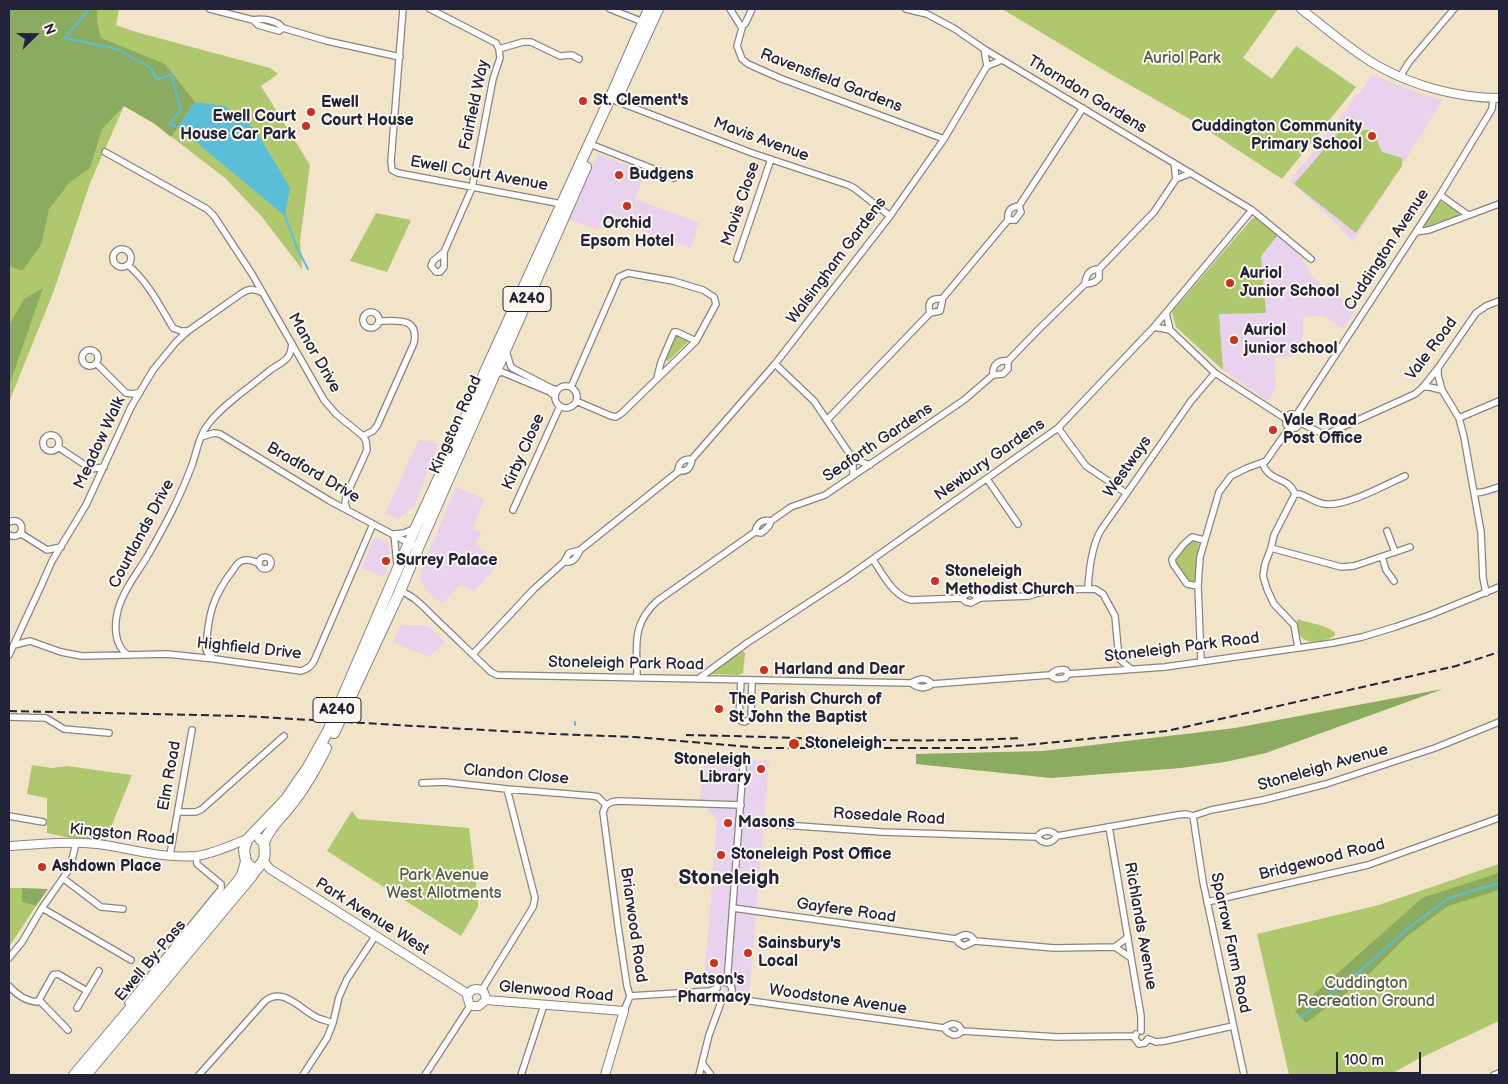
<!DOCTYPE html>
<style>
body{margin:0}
#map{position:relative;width:1508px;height:1084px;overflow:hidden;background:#f2e4c8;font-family:"Balsamiq Sans",sans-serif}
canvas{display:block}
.frame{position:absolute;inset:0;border:10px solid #22223b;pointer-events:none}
.north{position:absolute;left:10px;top:10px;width:50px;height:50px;-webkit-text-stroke:4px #fbf7ec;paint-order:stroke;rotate:68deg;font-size:14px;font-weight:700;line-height:20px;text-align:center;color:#22223b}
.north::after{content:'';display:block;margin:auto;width:18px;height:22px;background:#22223b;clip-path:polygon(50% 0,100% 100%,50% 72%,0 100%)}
.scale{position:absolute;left:1336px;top:1052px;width:85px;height:22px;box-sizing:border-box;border:2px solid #22223b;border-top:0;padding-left:6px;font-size:15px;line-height:18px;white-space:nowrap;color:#22223b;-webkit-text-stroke:4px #fbf7ec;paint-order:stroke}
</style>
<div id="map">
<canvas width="1508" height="1084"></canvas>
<div class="frame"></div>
<div class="north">N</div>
<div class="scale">100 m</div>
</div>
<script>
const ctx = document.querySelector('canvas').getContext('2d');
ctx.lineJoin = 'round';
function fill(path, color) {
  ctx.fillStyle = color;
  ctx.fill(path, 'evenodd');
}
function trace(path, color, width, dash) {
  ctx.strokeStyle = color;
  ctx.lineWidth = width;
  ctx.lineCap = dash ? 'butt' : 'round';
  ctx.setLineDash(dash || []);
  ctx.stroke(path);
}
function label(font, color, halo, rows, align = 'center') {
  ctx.font = font + ' "Balsamiq Sans",sans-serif';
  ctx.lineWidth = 4;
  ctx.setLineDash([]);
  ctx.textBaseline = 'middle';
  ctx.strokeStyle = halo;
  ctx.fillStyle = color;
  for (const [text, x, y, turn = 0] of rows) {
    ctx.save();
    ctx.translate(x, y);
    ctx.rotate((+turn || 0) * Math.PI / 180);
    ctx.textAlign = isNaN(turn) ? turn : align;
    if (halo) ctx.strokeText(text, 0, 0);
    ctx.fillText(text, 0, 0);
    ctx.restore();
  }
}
const built = new Path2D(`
 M1373 75 1416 92 1443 100 1353 242 1338 225 1290 181Z
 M598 154 645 172 635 199 699 223 691 248 604 218 598 230 569 219Z
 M1255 217 1258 218 1302 257 1304 263 1308 267 1310 276 1355 310 1343 329 1324 316 1303 317V333L1301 343 1292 357 1274 358 1276 387 1268 401 1215 364 1176 327 1172 314 1173 311 1251 219Z
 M419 440 429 441 438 445 413 509 411 508 399 519 385 513Z
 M456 487 484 499 473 529 481 533 476 545 499 563 474 592 461 584 442 604 423 586 420 577 424 563Z
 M375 537 388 542 390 558 392 559 384 576 385 578 362 568Z
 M402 625H427L445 642 429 657 393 642 399 627Z
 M703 760H769L749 996 704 985 717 820 700 801Z`);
const green = new Path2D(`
 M9 9H119L116 25 136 32 270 68 278 74 261 86 310 165 300 241 302 269 262 217 225 178 155 124 124 106 90 183 53 293 9 402Z
 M1002 9H1278L1243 58 1272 79 1296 46 1356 87 1282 179 1195 122 1107 72Z
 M1353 116 1358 130H1373L1382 152 1402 158V166L1356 233 1294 184Z
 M1439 202H1444L1459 212V215L1425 227 1424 224 1436 204Z
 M376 213 411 220 387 272 350 261Z
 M1255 217 1258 218 1278 235 1261 256 1266 313 1219 314 1223 370 1176 327 1172 312 1251 220Z
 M676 334 688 339 689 341 668 361 666 360V357Z
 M1196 540 1199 542V545L1196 580 1193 583C1186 581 1175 569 1176 561 1176 553 1189 542 1196 540Z
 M1298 619C1310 624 1326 624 1335 633V635C1329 641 1307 645 1301 637 1298 633 1298 626 1297 621Z
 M739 651 744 652 745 654 743 673 738 675 711 674 710 673Z
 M32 765 52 768 67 766 132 775 105 842 70 838 47 833V798L27 794Z
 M352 811 358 819 469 828 478 901V907L461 936 327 851Z
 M1499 864V1021L1416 1060 1395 1072 1396 1075H1289L1257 934 1379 905Z
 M9 888H22V902L36 906 9 947Z`);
const forest = new Path2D(`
 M9 9H97V21L101 38 165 64 195 102 171 137 155 124 124 106 102 129 90 168 70 182 49 209 41 245 22 271 9 266Z
 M43 288 9 386V325L24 299Z
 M1443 689 1266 753 1225 762 1181 768 1051 778 916 764V754L1043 751 1235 728Z
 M1499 873V890L1448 906 1406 937 1363 980 1306 1023 1295 1011 1422 898Z
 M22 888 48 889 36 906 22 902Z`);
const water = new Path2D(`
 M195 102 225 106 255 129 290 188 285 216 178 127Z`);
const stream = new Path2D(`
 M89 9 65 38 117 49 151 68 157 80 171 74 181 110 169 124 178 127
 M9 13 11 9
 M9 86V99
 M285 216 297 248 308 269
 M575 725V722
 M1300 1018 1359 972 1411 926 1449 898 1499 883`);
const street = new Path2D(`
 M210 9 253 20 258 25 279 31 283 28
 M403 9 391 161 392 170 398 173 562 204
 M430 9 496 43 499 49 500 58 493 79 472 188 444 252V267L440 272H436L431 266 433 261 444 252
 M610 9 643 22
 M730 9 742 28 737 46 742 59 748 64 782 79 944 139
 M906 9 927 14 955 29 984 49 1252 210 1311 259
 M253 20C262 18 277 20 283 28L327 41 400 57
 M742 26 745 24 752 9
 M499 49 523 42H531L560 56 572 55 579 59
 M987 66 1002 60
 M1400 77 1409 62 1454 9
 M616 101 752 153 848 185 854 188 890 216
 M595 146 661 172 674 178
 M105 152 207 209 214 216 252 274 324 400 336 414 363 436 366 441 367 450 346 496 345 503 347 509
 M1176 179 1191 173
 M1440 195 1468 215
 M1008 220H1015L1021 212 1019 206 1083 108
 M1416 232 1429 230 1499 204
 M113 258a9 9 0 1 1 18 0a9 9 0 1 1-18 0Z
 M737 259 771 159
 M128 265C148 282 160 306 173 328L181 331H188
 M1085 284C1091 284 1095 283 1099 278V269
 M363 320a8 8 0 1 1 16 0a8 8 0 1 1-16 0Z
 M930 313C927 302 931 298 942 299
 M1166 313 1170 330 1215 373 1286 419
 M1154 327 1170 330
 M82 358a8 8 0 1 1 16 0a8 8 0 1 1-16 0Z
 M506 351 511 367 514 369 551 388 557 390
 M96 363 126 393 133 394 140 392
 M775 364 814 401 853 459 870 465
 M1438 368V375L1442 390 1459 418 1464 437 1481 532 1483 578 1486 593
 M494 374 502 372 550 392 552 394
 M993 375C992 365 998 360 1008 361
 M657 378 661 362 674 332H677L696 341
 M555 397a11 11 0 1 1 22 0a11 11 0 1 1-22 0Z
 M571 387 619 277 628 273 673 281 703 290 714 297 716 304 696 341 622 413 616 417 611 416 576 401
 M1423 387H1429L1442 390
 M1297 414 1440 195 1492 109 1493 98
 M1459 418 1499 401
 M827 420 930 313 940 311 942 303V299L1008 220C1007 211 1010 207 1019 206
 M1301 423 1323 434H1327L1415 394 1423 387 1438 368 1476 313 1486 306 1499 301
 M1058 428 1086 466 1126 493
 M1289 428H1296L1299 425 1301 421 1297 414
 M1289 428 1286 424V419L1290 414H1297
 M43 443a8 8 0 1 1 16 0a8 8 0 1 1-16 0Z
 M363 436 373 431 377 426 414 343C419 317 398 321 379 321
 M201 437 214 433 220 434 330 501 418 548
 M58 447 91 469 104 467
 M853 459V476
 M1262 463C1264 465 1264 468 1266 470 1274 482 1288 477 1295 494L1274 535 1271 548 1265 564 1263 576 1267 589 1274 604 1294 625 1298 648
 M679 471 678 469C680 461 684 459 692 459
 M987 479 1018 524
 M1474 493 1483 492 1499 487
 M1295 494H1300C1308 497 1316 503 1325 504 1346 507 1385 485 1405 476
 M513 510 560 406
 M9 522C26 515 26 542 9 535
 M1387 531 1395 552
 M755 532C757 523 762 519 771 521
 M20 533 47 550 61 547
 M394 534 397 564
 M394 534 404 533 416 528
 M1271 548 1341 567 1354 566 1410 547
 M259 563a6 6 0 1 1 12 0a6 6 0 1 1-12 0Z
 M1382 557 1386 570 1394 581
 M873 560C883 574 893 596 911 600L962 598 965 595 971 593 980 598
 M564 562C574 563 576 558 580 550L679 471C688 472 691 467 692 459L775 364 890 216 944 139 987 66 984 49
 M1198 586 1187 584 1173 564 1172 559 1184 544 1192 537 1204 540
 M1088 588C1089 571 1092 545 1101 530L1191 401 1215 373
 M398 590C416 596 426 610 440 623 457 639 474 656 491 672L497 675 911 683C919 679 925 676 932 684
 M962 598 966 602 971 603 980 598 1028 596 1050 590 1095 589 1103 594 1115 616 1119 659 1131 669
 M14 645 30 641 61 652 82 656 167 654 215 659 301 671C307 669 311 667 314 661L373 524
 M473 654 534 589 564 562 569 553 580 550
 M9 655 41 586 52 561 86 505 131 407 153 370 176 342 188 331 242 293C250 288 254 289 263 293
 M128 655C114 646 114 625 118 610 123 591 137 573 147 557 164 527 180 498 192 465 197 451 199 435 209 423 225 403 249 388 269 371 274 367 283 363 287 358 291 354 291 349 292 344
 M213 658 207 652 206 649C208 616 212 597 233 570 236 565 240 559 248 560 251 560 255 562 259 563
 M1201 661 1198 586 1200 557 1219 492 1231 476 1247 468 1266 461 1289 428
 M1050 675C1055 680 1059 679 1065 678L1068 674 1165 667 1333 643 1362 637 1395 627 1430 615 1499 587
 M637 678C637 646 631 625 657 601L755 532 761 533 765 530 769 526 771 521 791 507 825 495 853 476 964 400 993 375 1003 374 1008 369V361L1038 330 1085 284C1086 274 1090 269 1099 269L1154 212 1176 179 1174 163
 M698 679 747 643 846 578 1058 428 1154 327 1252 210
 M741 680 739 717 741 721 744 722 751 719 752 681
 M911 683C918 688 925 690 932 684L1050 675C1055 670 1059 669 1066 670L1068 674
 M9 717 46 718 64 729 109 733
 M422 783 444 782 507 789 593 796 598 797 606 805
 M606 805 603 812 618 926 627 986 630 996 624 1011
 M606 805 612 802 618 801 741 805
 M178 812H196L202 809 284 736
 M9 816 43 822
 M1193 816 1203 882 1244 1075
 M739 819 770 824 882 832 1037 837C1044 845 1051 844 1057 836L1177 815 1186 814 1193 816 1211 810 1263 800 1326 784 1435 748 1499 722
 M1109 827 1141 1016V1031
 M1037 837C1042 830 1051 829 1057 836
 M76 843 70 868 42 908 131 960
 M170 855 192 730
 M64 879 101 907 123 909
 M1207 902 1368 865 1499 818
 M733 908 956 939 959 943 964 946 975 941 1054 948 1115 947 1131 958
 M956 939C963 934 969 932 975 941
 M1115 947 1128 937
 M9 958 22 942 42 908
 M716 990a8 8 0 1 1 16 0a8 8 0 1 1-16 0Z
 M727 983 743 768
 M9 986C16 994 26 1001 37 1002L39 1000 68 1030
 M482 990 533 907 535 898 507 789
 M731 993 736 998 743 1000 944 1028C951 1023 958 1021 962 1031
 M630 996 710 991 717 988
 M39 1000 53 975 58 974 87 991
 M128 1003 221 889V884L197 864 196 856
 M77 1008 99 971
 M944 1028C949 1035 956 1038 962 1031L1057 1037 1135 1036
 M1136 1034 1135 1039 1139 1044 1145 1043 1148 1039
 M1148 1039 1156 1042 1165 1041 1233 1026
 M703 1064 711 1075
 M199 1075 265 1001C283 986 301 1010 318 1018 323 1020 328 1021 333 1023
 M303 1075 327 1038 333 1023 339 997 347 979 376 935
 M425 1075 470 1006
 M521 1075 544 1005
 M699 1075 709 1035 723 997
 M1494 1075 1499 1073`);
const secondary = new Path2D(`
 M1301 9C1326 28 1351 51 1378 66 1414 86 1458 98 1499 98
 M9 846C38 844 68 841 97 844 130 848 162 859 196 856 214 854 233 844 250 838
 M264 862 270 869 468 994
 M477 989C484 990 485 993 486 1000L479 1006H470L467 996 472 990Z
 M486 1000 624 1011 605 1075`);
const highway = new Path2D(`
 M618 96 658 9
 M334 733 400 591 418 548 586 167
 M264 843C269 828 281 818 291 805 305 788 316 768 326 748
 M255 869 251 867 246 862 244 850 247 840 286 799 308 767 328 731 411 538 454 445 484 374 612 94 649 9
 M74 1075 238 881 242 875 246 862
 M86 1075 251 877C260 861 267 866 264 843L260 839`);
const rail = new Path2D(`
 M9 711 242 716 553 734 635 737 761 748H979L1026 745 1167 731 1456 666 1499 652
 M686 735C797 737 909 744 1021 738`);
const markers = [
 [583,101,5,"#c8321e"],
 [311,112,5,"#c8321e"],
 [306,126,5,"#c8321e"],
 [1372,136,5,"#c8321e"],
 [619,175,5,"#c8321e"],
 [627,206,5,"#c8321e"],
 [1230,283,5,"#c8321e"],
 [1234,340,5,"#c8321e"],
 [1273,430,5,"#c8321e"],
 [386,561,5,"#c8321e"],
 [935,581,5,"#c8321e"],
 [764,670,5,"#c8321e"],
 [719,709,5,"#c8321e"],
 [794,744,6,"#c8321e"],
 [761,769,5,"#c8321e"],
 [728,823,5,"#c8321e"],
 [721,855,5,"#c8321e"],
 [42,867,5,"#c8321e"],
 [748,953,5,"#c8321e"],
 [714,963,5,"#c8321e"]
];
const shields = [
 [527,299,48],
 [337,710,48]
];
const shieldNames = [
 ["A240",527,299],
 ["A240",337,710]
];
const parkNames = [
 ["Auriol Park",1182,59],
 ["Park Avenue",444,876],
 ["West Allotments",444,894],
 ["Cuddington",1366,984],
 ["Recreation Ground",1366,1002]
];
const streetNames = [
 ["Ravensfield Gardens",831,81,21],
 ["Thorndon Gardens",1087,95,31],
 ["Fairfield Way",475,105,-78],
 ["Mavis Avenue",761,140,20],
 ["Ewell Court Avenue",479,174,10],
 ["Mavis Close",741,204,-71],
 ["Cuddington Avenue",1387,250,-57],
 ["Walsingham Gardens",837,261,-53],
 ["Vale Road",1432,349,-53],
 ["Manor Drive",314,353,60],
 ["Kingston Road",456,425,-66],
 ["Meadow Walk",100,443,-65],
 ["Seaforth Gardens",878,443,-34],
 ["Kirby Close",524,452,-66],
 ["Newbury Gardens",990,460,-35],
 ["Westways",1128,467,-55],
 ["Bradford Drive",313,473,30],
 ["Courtlands Drive",142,534,-62],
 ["Stoneleigh Park Road",1182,648,-7],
 ["Highfield Drive",249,649,6],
 ["Stoneleigh Park Road",626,664,1],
 ["Stoneleigh Avenue",1323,768,-16],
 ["Clandon Close",516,775,5],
 ["Elm Road",170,776,-80],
 ["Rosedale Road",889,817,3],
 ["Kingston Road",122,835,6],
 ["Bridgewood Road",1322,860,-14],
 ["Gayfere Road",846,911,8],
 ["Park Avenue West",372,917,32],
 ["Briarwood Road",633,925,82],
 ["Richlands Avenue",1140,926,80],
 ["Sparrow Farm Road",1230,943,78],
 ["Ewell By-Pass",151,961,-50],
 ["Glenwood Road",556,992,5],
 ["Woodstone Avenue",838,1000,8]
];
const poiNames = [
 ["St. Clement's",593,101],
 ["Ewell",321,103],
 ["Court House",321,121],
 ["Ewell Court",296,117,"right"],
 ["House Car Park",296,135,"right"],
 ["Cuddington Community",1362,127,"right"],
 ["Primary School",1362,145,"right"],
 ["Budgens",629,175],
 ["Orchid",627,224,"center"],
 ["Epsom Hotel",627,242,"center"],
 ["Auriol",1240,274],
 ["Junior School",1240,292],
 ["Auriol",1244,331],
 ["junior school",1244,349],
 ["Vale Road",1283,421],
 ["Post Office",1283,439],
 ["Surrey Palace",396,561],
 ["Stoneleigh",945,572],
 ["Methodist Church",945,590],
 ["Harland and Dear",774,670],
 ["The Parish Church of",729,700],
 ["St John the Baptist",729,718],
 ["Stoneleigh",805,744],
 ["Stoneleigh",751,760,"right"],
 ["Library",751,778,"right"],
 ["Masons",738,823],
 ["Stoneleigh Post Office",731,855],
 ["Ashdown Place",52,867],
 ["Sainsbury's",758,944],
 ["Local",758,962],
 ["Patson's",714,980,"center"],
 ["Pharmacy",714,998,"center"]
];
const districtNames = [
 ["Stoneleigh",729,879]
];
fill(built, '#e8d2ee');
fill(green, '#afc76d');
fill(forest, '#8bac60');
fill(water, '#5abed9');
trace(stream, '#5abed9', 2);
trace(street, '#8a8382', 8);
trace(secondary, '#8a8382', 10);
trace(highway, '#8a8382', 12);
trace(street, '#fff', 5.5);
trace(secondary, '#fff', 8);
trace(highway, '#fff', 10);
trace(rail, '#22223b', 2, [8, 4]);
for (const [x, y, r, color] of markers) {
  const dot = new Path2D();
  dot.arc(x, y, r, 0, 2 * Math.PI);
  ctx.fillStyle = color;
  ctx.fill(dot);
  trace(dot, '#fbf7ec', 2);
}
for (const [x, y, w] of shields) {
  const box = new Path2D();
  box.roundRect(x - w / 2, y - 12.5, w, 25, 4);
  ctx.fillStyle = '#fbf7ec';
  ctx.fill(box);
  trace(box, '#22223b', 1);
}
label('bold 15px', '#22223b', null, shieldNames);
label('16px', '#535c4c', '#fbf7ec', parkNames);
label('16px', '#22223b', '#fbf7ec', streetNames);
label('bold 16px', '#22223b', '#fbf7ec', poiNames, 'left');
label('bold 21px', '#22223b', '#fbf7ec', districtNames);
</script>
